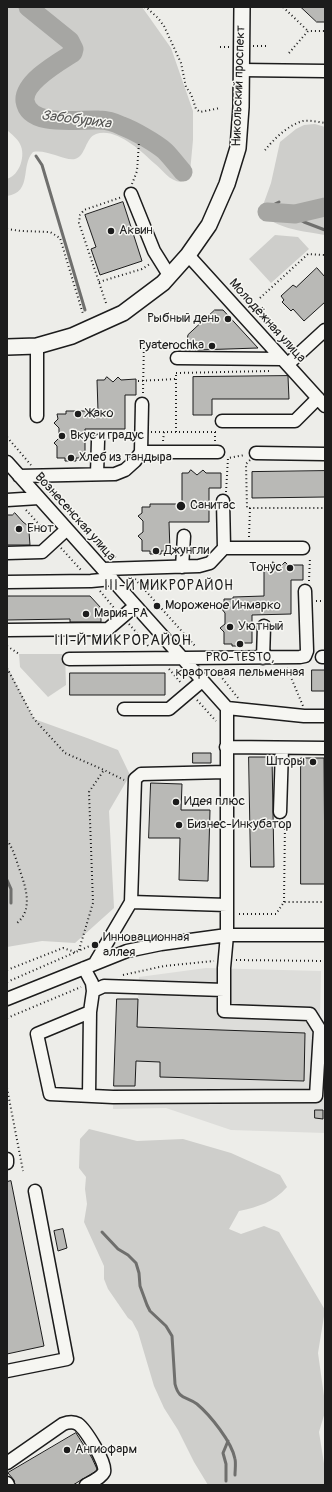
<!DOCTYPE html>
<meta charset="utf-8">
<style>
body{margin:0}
#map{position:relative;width:332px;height:1492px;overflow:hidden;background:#edede9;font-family:Pangolin,sans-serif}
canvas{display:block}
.frame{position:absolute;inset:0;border:8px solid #1c1c1c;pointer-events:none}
</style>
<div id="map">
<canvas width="332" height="1492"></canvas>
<div class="frame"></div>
</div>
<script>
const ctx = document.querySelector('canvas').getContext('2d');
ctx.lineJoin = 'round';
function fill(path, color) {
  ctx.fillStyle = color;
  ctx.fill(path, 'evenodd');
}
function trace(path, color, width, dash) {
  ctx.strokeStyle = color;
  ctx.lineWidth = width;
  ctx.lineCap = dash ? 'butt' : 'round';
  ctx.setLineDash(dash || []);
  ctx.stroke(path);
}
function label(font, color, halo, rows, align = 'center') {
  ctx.font = font + ' Pangolin,sans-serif';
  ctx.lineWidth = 3;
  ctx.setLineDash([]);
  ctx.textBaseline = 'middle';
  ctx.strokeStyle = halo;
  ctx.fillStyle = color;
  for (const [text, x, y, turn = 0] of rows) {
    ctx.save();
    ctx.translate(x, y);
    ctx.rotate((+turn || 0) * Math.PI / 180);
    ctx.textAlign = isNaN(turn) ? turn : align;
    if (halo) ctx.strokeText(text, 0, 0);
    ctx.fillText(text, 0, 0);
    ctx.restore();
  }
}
const built = new Path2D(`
 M206 968 321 971 320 1019 325 1025V1133L231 1130 166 1108 113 1109 117 999H138L139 977Z`);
const green = new Path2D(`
 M7 7H142L171 48 193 111V140L190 172 187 177 181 182C169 181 163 170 154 163 141 151 116 127 96 134 85 138 86 156 75 159 64 161 47 149 33 152 20 166 33 192 7 196V179C20 175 26 155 20 144 17 138 11 134 7 130Z
 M315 124 325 127V235C309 232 264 228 262 208L271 183 280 142 296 129 304 125Z
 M275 235 298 237 309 249 271 283 249 259Z
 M19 654H65L66 685 48 697 20 667Z
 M7 666 34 719 87 738 118 750 130 775 109 811 114 908 75 943 42 941 7 947Z
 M89 1129 137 1141 183 1139 231 1153 280 1175 287 1187C274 1202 258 1207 239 1211L229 1229 241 1234 264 1226 279 1232 325 1310 318 1353 325 1403V1412L319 1432 325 1470V1485H208L194 1462 178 1430 164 1408 154 1386 138 1332 132 1321 128 1318 108 1289 104 1279V1266L84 1222 87 1204 85 1189 86 1177 79 1168 80 1139Z`);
const stream = new Path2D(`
 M36 156 42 165 85 310
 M271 212 273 205 279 202
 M287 213 304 222 325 230
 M7 880 11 889V903
 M102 1232 118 1249 128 1255 136 1263 139 1273 140 1286 147 1305 150 1311 166 1326 172 1336 175 1384C179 1400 186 1396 197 1404 210 1415 232 1442 235 1459 236 1464 235 1470 235 1475
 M226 1481V1464L223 1453 228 1441`);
const river = new Path2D(`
 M28 7 70 41 74 49 73 53C59 62 23 82 25 101 29 128 79 119 99 120 106 120 116 123 122 126 133 130 156 143 165 151 171 157 177 165 183 172
 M267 212 295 214 325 207`);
const building = new Path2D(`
 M301 7H325V22H317Z
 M123 202 142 261 100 275 91 249 96 247 85 215Z
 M317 268 325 277V302L304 321 293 309 291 311 282 302 284 300 281 296 293 285 296 287Z
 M215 310H223L258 348 197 350 187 340 188 335Z
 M288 376 289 399H212V415H193V377Z
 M107 377 113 382 118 377 121 380 136 379V395H125V429H85V458H76V461H65V458H57V446L54 443 59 438V428L54 423 58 419 57 414H66V411H98L97 380H104Z
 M191 470 197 475 203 470 206 473H221V488H209V522H169L170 551H161V554H150V551H142V540L138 536 143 532V521L138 516 142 513V507H150V504H182V473H188Z
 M325 471V497L252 498V472Z
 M15 513 23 522 32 529 29 532 30 545H7V515H12Z
 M273 562 280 567 285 562 288 565H303V580H291V614L252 615V643H243V646H232V644H224V632L220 628 225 624V613L221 608 224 605V599H233V597L264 596V565H271Z
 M7 596H90L101 608V622H70V619L7 620Z
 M312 670H325V691H312Z
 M70 673H165V695H70Z
 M193 753H211V763H193Z
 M249 757H272L274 867H251Z
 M301 758H324L325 884H301Z
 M151 783 182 784 181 810H210L208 881 179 880 180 838H149Z
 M117 999H138L137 1027 305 1033 304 1081 160 1077V1062L136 1061 135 1086H114Z
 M315 1110H323V1119L315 1118Z
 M11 1181 44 1346 7 1354V1182Z
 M63 1229 67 1248 58 1251 54 1231Z
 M76 1433 92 1458 97 1469 96 1471 73 1485H15L14 1480 8 1473Z`);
const path = new Path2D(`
 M144 7 147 8 158 18 164 26 181 63 186 87 191 94 196 109 200 112 220 108
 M283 7 308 31
 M253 46H268
 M220 47H230
 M289 53 308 31H325
 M265 150C274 139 288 125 303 121 310 120 318 122 325 123
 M132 184 137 171 139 142
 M7 229 21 231 50 232 60 238 83 314
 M99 282 142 269 150 264
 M260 298 308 254 325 255
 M106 303 79 223 80 215 84 210 122 197
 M176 373 270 371
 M138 381 176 379
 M143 393 144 340
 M151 432H219
 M176 432V373
 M7 437 31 465
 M163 441 164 432
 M215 441V432
 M250 460 246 464 247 508H325
 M50 486 116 558
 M226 492 228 458 245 455
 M26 510 47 533
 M249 537 250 508
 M61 548 81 570
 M135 579 196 647
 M309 581 310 557
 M100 591 115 609
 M316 601H325
 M129 624 150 648
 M7 646 19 654
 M7 668 34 719 65 753 104 770 124 780
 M287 668 303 706
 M169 669 182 684
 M215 669 238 698
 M197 700 216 721
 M7 840C12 847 15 856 18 865 24 883 35 908 17 923
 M284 902 285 821
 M239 914H276L284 902H325
 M79 950 93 903 89 792 104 770
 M236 960 325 961
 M7 970 63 948 75 952
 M123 975 164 966 214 961
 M7 982 92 945
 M7 1018 81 987
 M7 1088 23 1171`);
const minor = new Path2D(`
 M241 70 325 71
 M131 194 154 251 169 275
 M188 255 325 406
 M177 358 282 359
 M288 364 325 330
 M37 416V346
 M222 421H295L318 398
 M141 452H218
 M256 453 325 454
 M7 462 227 708V935L224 968V1011L310 1014 320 1030 316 1096 113 1097 50 1094 37 1034 90 1012
 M97 474 98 441
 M19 476 115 474 125 470 135 461 141 452 142 404
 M7 500 39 498
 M224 548H303
 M7 553 42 552 66 530
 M182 567 184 536
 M103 569 199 566 210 563 224 548 223 501
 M7 582 91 581 112 579
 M7 630 108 629 135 606
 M322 657H325
 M263 658 264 626
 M69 659 300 657 305 656 307 651 305 591
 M227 708 304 716H325
 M124 709H169L202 681
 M226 747 325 748
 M280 812 282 748
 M131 902 135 779 141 774 226 772
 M95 963 131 902 227 905
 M84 968 92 983 93 991 90 1012 89 1096
 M93 991 104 986 224 990
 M7 999 127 951 161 944 227 935H325
 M7 1159V1163
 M7 1371 67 1359 35 1191
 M7 1463 63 1424C68 1422 73 1421 78 1424 85 1429 107 1463 104 1472 101 1478 92 1482 86 1485
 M7 1483 8 1485`);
const major = new Path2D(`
 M7 347 37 346 72 336 123 313 163 283 188 255 209 225 227 184 238 148 241 107 242 7`);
const markers = [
 [111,231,4,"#1c1c1c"],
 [228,319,4,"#1c1c1c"],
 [212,346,4,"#1c1c1c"],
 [78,414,4,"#1c1c1c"],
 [62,436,4,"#1c1c1c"],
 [71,458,4,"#1c1c1c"],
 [181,506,5,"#1c1c1c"],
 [19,529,4,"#1c1c1c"],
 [156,551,4,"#1c1c1c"],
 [290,568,4,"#1c1c1c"],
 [157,606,4,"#1c1c1c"],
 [86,614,4,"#1c1c1c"],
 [230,627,4,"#1c1c1c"],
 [240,644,4,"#1c1c1c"],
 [313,762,4,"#1c1c1c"],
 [176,802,4,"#1c1c1c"],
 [179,825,4,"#1c1c1c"],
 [95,945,4,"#1c1c1c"],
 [67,1450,4,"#1c1c1c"]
];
const streetNames = [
 ["Никольский проспект",239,86,-88],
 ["Молодёжная улица",267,321,48],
 ["Вознесенская улица",75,517,48]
];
const poiNames = [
 ["Аквин",119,231],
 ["Рыбный день",220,319,"right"],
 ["Pyaterochka",204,346,"right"],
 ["Жако",86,414],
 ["Вкус и градус",70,436],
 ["Хлеб из тандыра",79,458],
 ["Санитас",190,506],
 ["Енот",27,529],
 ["Джунгли",164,551],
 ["Тонус",282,568,"right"],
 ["Мороженое Инмарко",165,606],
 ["Мария-РА",94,614],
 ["Уютный",238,627],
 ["PRO-TESTO,",240,658,"center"],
 ["крафтовая пельменная",240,673,"center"],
 ["Шторы",305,762,"right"],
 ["Идея плюс",184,802],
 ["Бизнес-Инкубатор",187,825],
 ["Инновационная",103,938],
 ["аллея",103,953],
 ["Ангиофарм",75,1450]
];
const waterNames = [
 ["Забобуриха",76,120,7]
];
const neighbourhoodNames = [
 ["III-Й МИКРОРАЙОН",169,586]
];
const quarterNames = [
 ["III-Й МИКРОРАЙОН",123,641]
];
fill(built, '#ddddda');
fill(green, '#cececb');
trace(stream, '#6f6f6d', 3);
trace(river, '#a6a6a3', 19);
fill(building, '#b9b9b6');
trace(building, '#1c1c1c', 1);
trace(minor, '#1c1c1c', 15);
trace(major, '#1c1c1c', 18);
trace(path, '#1c1c1c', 2, [1, 3]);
trace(minor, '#f6f6f2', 12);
trace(major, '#f6f6f2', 15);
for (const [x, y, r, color] of markers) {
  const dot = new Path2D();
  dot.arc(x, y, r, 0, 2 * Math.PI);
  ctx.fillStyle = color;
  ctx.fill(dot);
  trace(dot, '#f6f6f2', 1.5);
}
label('13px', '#1c1c1c', '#f6f6f2', streetNames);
label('13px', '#1c1c1c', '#f6f6f2', poiNames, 'left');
label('italic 14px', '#535352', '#f6f6f2', waterNames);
ctx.letterSpacing = '1px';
label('14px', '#1c1c1c', '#f6f6f2', neighbourhoodNames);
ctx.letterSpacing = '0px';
ctx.letterSpacing = '1px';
label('15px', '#1c1c1c', '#f6f6f2', quarterNames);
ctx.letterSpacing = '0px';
</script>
